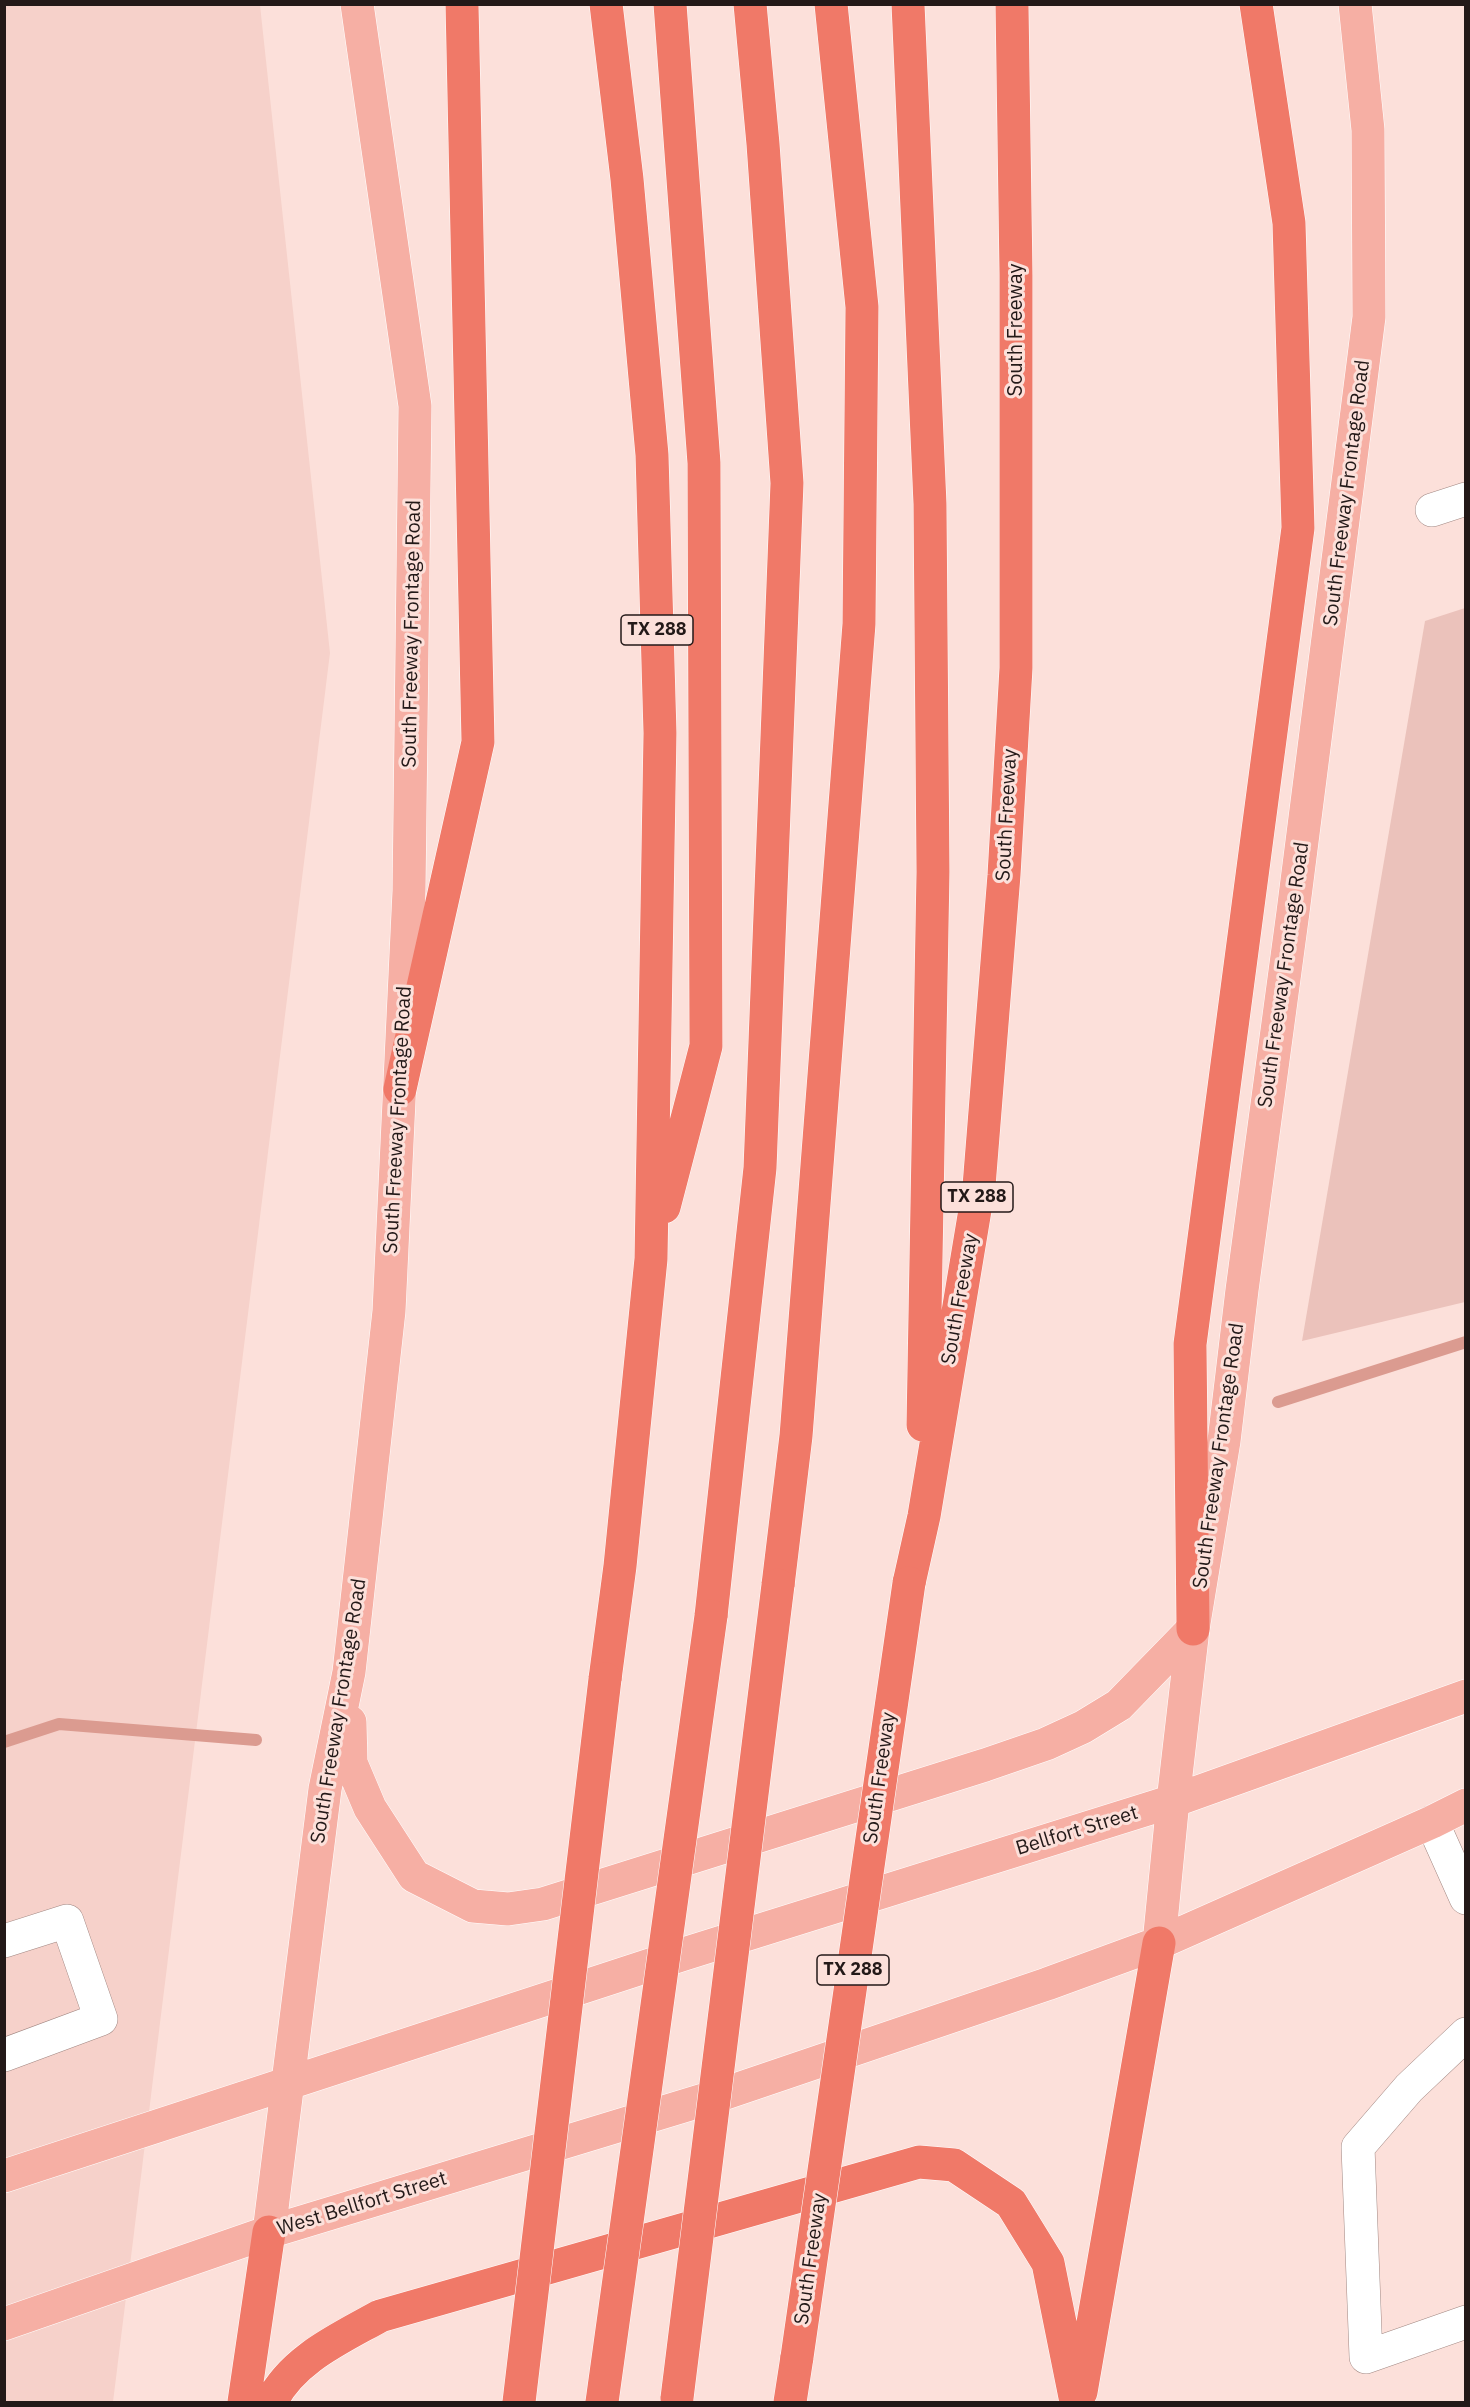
<!DOCTYPE html>
<style>
body{margin:0}
#map{position:relative;width:1470px;height:2407px;overflow:hidden;background:#fce0da;font-family:"IBM Plex Sans",sans-serif}
canvas{display:block}
.frame{position:absolute;inset:0;border:6px solid #231918;pointer-events:none}
</style>
<div id="map">
<canvas width="1470" height="2407"></canvas>
<div class="frame"></div>
</div>
<script>
const ctx = document.querySelector('canvas').getContext('2d');
ctx.lineJoin = 'round';
function fill(path, color) {
  ctx.fillStyle = color;
  ctx.fill(path, 'evenodd');
}
function trace(path, color, width, dash) {
  ctx.strokeStyle = color;
  ctx.lineWidth = width;
  ctx.lineCap = dash ? 'butt' : 'round';
  ctx.setLineDash(dash || []);
  ctx.stroke(path);
}
function label(font, color, halo, rows, align = 'center') {
  ctx.font = font + ' "IBM Plex Sans",sans-serif';
  ctx.lineWidth = 6;
  ctx.setLineDash([]);
  ctx.textBaseline = 'middle';
  ctx.strokeStyle = halo;
  ctx.fillStyle = color;
  for (const [text, x, y, turn = 0] of rows) {
    ctx.save();
    ctx.translate(x, y);
    ctx.rotate((+turn || 0) * Math.PI / 180);
    ctx.textAlign = isNaN(turn) ? turn : align;
    if (halo) ctx.strokeText(text, 0, 0);
    ctx.fillText(text, 0, 0);
    ctx.restore();
  }
}
const built = new Path2D(`
 M5 5H260L330 653 113 2402H5Z`);
const green = new Path2D(`
 M1465 608V1302L1302 1341 1425 621Z`);
const stream = new Path2D(`
 M1278 1402 1466 1342
 M4 1742 59 1724 256 1740`);
const minor = new Path2D(`
 M1432 510 1466 499
 M1432 1822 1466 1898
 M4 1941 67 1921 101 2019 4 2055
 M1466 2034 1409 2088 1358 2147 1366 2357 1466 2322`);
const major = new Path2D(`
 M350 1722 351 1763 370 1808 414 1876 473 1906 508 1909 543 1904 985 1765 1046 1744 1083 1727 1119 1705 1193 1629
 M1159 1943 1173 1801 1193 1629 1224 1441 1242 1290 1293 912 1369 317 1368 130 1355 4
 M4 2176 684 1954 1173 1801 1466 1696
 M269 2232 325 1789 349 1672 389 1311 409 891 415 406 357 4
 M4 2324 269 2232 723 2094 1047 1984 1159 1943 1432 1822 1466 1805`);
const highway = new Path2D(`
 M908 4 930 504 933 872 923 1425
 M400 1089 478 742 462 4
 M664 1207 706 1046 704 463 670 4
 M909 1583 924 1516 979 1186 1004 875 1016 668V275L1012 4
 M778 1585 796 1436 859 624 862 307 831 4
 M711 1616 760 1168 787 483 763 144 750 4
 M1193 1629 1190 1344 1298 528 1289 223 1256 4
 M605 1679 620 1566 651 1259 660 733 652 455 627 179 606 4
 M1081 2392 1159 1943
 M244 2402 269 2232
 M271 2402C293 2359 339 2339 380 2316L919 2162 954 2165 1011 2203 1048 2263 1076 2402
 M790 2402 797 2357`);
const highwayBridge = new Path2D(`
 M797 2357 909 1583
 M677 2398 778 1585
 M519 2402 605 1679
 M602 2402 711 1616`);
const shields = [
 [657,630,72],
 [977,1197,72],
 [853,1970,72]
];
const shieldNames = [
 ["TX 288",657,630],
 ["TX 288",977,1197],
 ["TX 288",853,1970]
];
const streetNames = [
 ["South Freeway",1016,330,-90],
 ["South Freeway Frontage Road",1347,493,-83],
 ["South Freeway Frontage Road",412,634,-89],
 ["South Freeway",1007,815,-87],
 ["South Freeway Frontage Road",1284,975,-82],
 ["South Freeway Frontage Road",398,1120,-87],
 ["South Freeway",960,1299,-80],
 ["South Freeway Frontage Road",1219,1456,-82],
 ["South Freeway Frontage Road",339,1711,-81],
 ["South Freeway",880,1778,-82],
 ["Bellfort Street",1077,1831,-17],
 ["West Bellfort Street",362,2204,-17],
 ["South Freeway",811,2259,-82]
];
fill(built, '#f6d1ca');
fill(green, '#ebc2bb');
trace(stream, '#db9b90', 12);
trace(minor, '#a18782', 34);
trace(major, '#fff', 34);
trace(highway, '#fff', 34);
trace(minor, '#fff', 33);
trace(major, '#f6afa4', 33);
trace(highway, '#f07968', 33);
trace(highwayBridge, '#fff', 34, []);
trace(highwayBridge, '#f07968', 33);
for (const [x, y, w] of shields) {
  const box = new Path2D();
  box.roundRect(x - w / 2, y - 15, w, 30, 4.5);
  ctx.fillStyle = '#fce0da';
  ctx.fill(box);
  trace(box, '#231918', 1.5);
}
label('bold 18px', '#231918', null, shieldNames);
label('20px', '#231918', '#fce0da', streetNames);
</script>
